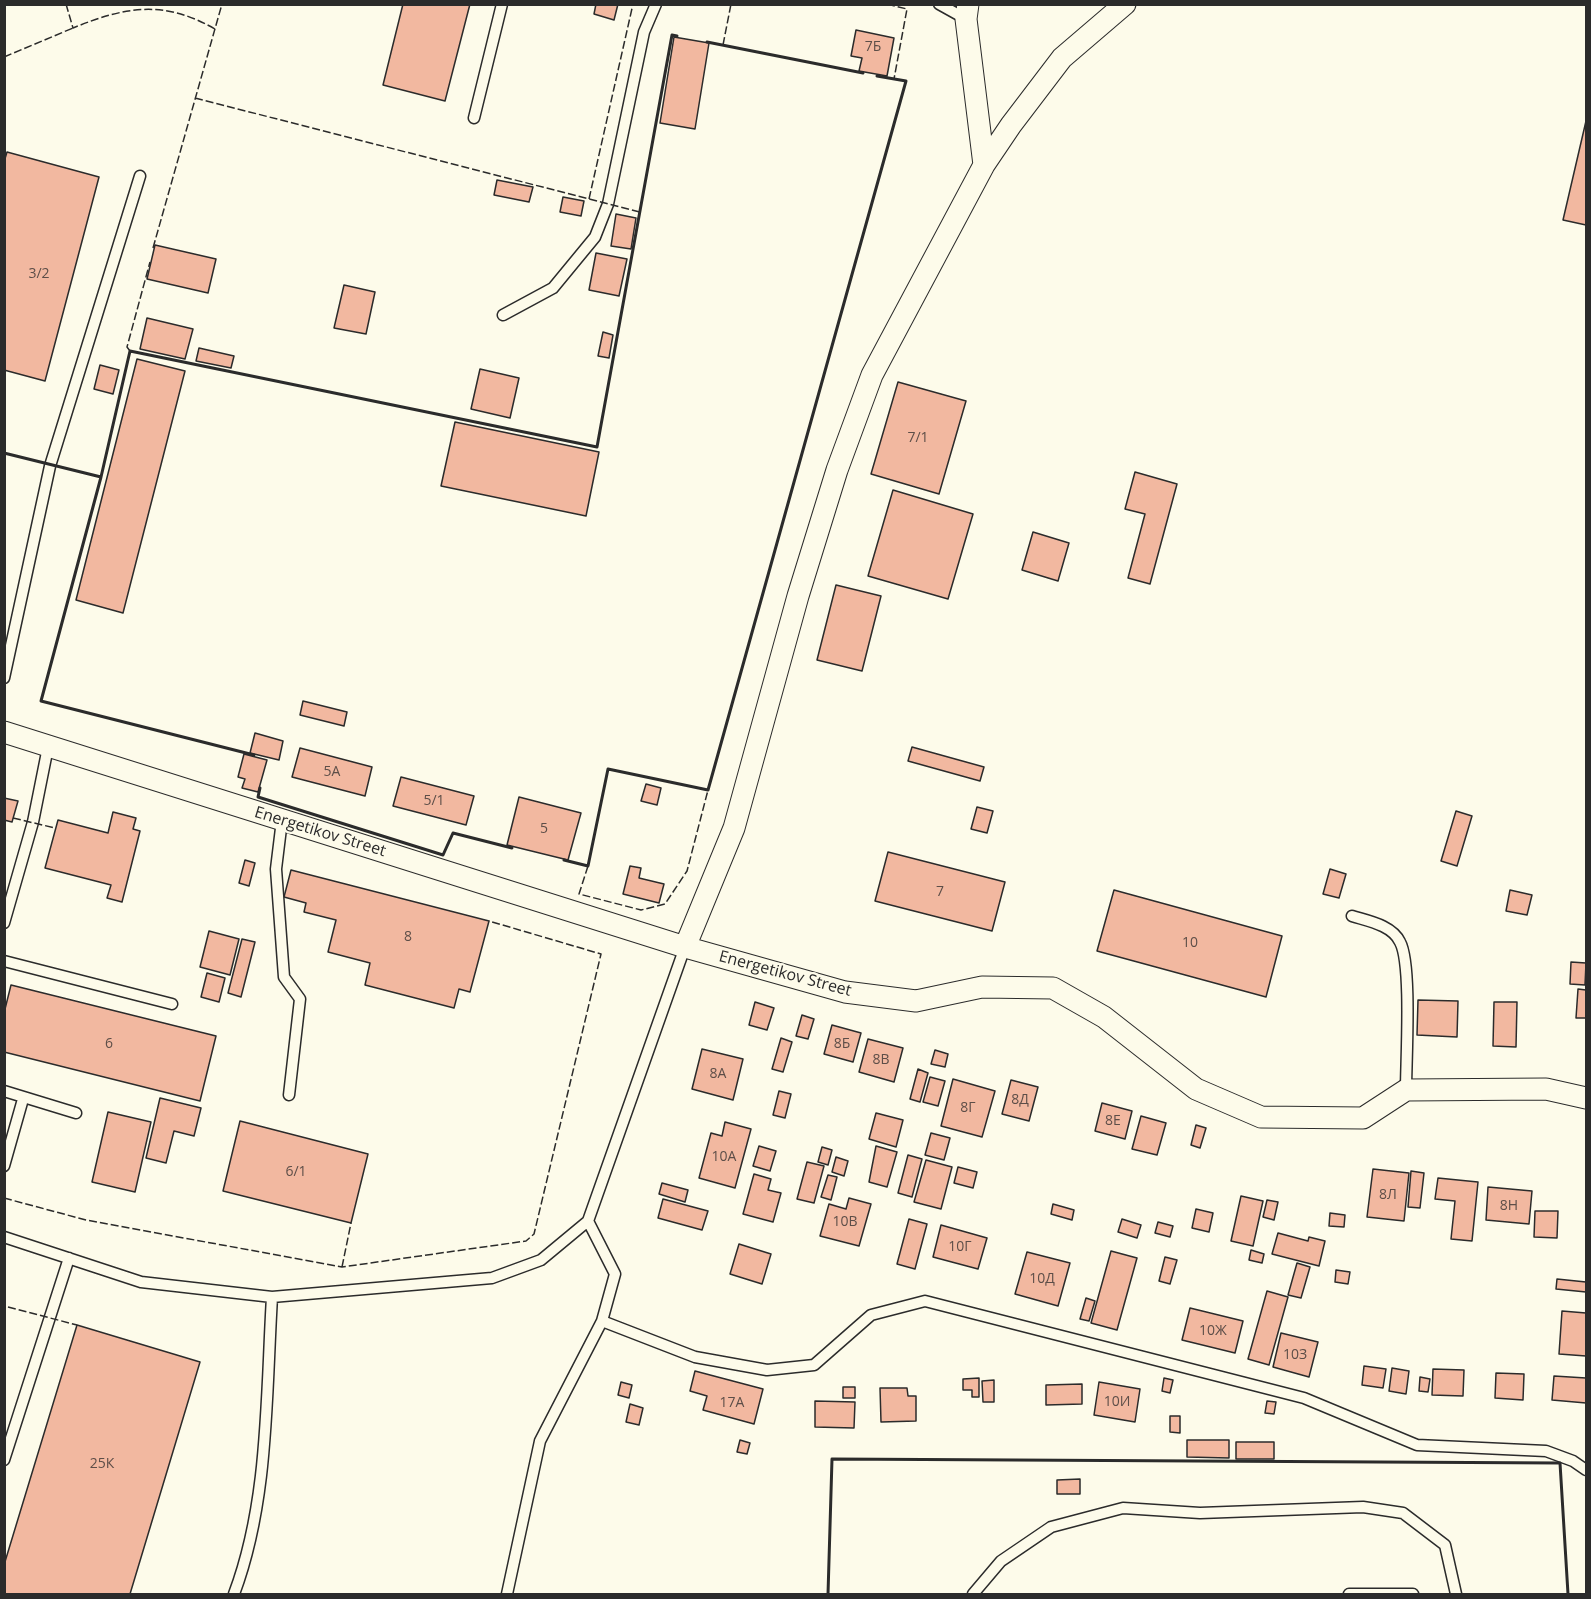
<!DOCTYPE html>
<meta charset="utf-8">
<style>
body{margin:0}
#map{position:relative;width:1591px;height:1599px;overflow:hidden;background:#fdfbea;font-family:"Open Sans",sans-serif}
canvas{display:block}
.frame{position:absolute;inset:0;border:6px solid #2b2b2b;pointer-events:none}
</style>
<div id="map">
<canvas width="1591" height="1599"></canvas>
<div class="frame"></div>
</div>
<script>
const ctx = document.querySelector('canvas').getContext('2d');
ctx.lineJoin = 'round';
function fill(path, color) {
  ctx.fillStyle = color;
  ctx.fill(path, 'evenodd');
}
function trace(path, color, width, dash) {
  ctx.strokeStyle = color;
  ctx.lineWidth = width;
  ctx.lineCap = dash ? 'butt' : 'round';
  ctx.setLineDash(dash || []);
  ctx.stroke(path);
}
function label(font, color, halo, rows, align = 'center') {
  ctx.font = font + ' "Open Sans",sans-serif';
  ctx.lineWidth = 4.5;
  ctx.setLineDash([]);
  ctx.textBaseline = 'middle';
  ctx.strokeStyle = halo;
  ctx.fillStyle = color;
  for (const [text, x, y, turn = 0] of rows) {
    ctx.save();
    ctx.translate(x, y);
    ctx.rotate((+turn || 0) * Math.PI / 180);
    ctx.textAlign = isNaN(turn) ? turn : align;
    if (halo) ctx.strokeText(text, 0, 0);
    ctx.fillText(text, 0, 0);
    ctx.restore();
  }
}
const building = new Path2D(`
 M403 4H470L445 101 383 85Z
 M596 4H618L614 20 594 14Z
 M856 30 894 38 887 76 859 71 862 58 851 56Z
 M674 37 709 43 695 129 660 123Z
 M1586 121V225L1563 220Z
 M7 152 99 177 45 381 4 370V162Z
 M497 180 533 187 529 202 494 195Z
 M563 197 584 201 581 216 560 212Z
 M616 214 636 218 631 249 611 246Z
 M155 245 216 259 208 293 147 279Z
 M596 253 627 259 619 296 589 290Z
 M344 285 375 292 366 334 334 328Z
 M147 318 193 329 185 359 140 349Z
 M603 332 613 335 609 358 598 356Z
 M199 348 234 356 231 368 196 361Z
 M137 359 185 371 123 613 76 600Z
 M100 365 119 370 113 394 94 389Z
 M480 369 519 378 510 418 471 409Z
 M898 382 966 401 939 494 871 474Z
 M455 422 599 452 586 516 441 486Z
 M1135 472 1177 484 1150 584 1128 578 1145 514 1125 509Z
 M893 490 973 514 948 599 868 576Z
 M1033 532 1069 543 1058 581 1022 570Z
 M836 585 881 596 862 671 817 660Z
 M303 701 347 712 344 726 300 715Z
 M255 733 283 741 279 760 250 753Z
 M912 747 984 767 980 781 908 761Z
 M300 748 372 767 365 796 292 777Z
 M244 754 267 760 258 792 242 788 245 779 238 777Z
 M401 777 474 796 466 825 393 806Z
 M646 784 661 788 657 805 641 801Z
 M519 797 581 813 568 860 507 845Z
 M4 798 18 801 12 822 4 820Z
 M977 807 993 811 987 833 971 829Z
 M1456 811 1472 816 1457 866 1441 861Z
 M113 812 136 818 133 829 140 831 122 902 107 898 111 885 45 868 58 820 108 833Z
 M888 852 1005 882 992 931 875 901Z
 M245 860 255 863 249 886 239 883Z
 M630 866 641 868 639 878 664 884 659 903 623 894Z
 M1330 869 1346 874 1339 898 1323 894Z
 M291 870 489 921 470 992 459 989 454 1008 365 985 370 963 328 952 336 920 304 912 306 903 284 897Z
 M1114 890 1282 936 1266 997 1097 951Z
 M1510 890 1532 895 1527 915 1506 911Z
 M209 931 239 939 230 975 200 967Z
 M242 939 255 942 241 997 228 993Z
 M1571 962 1586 963 1585 985 1570 984Z
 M207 973 225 978 219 1002 201 997Z
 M11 985 216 1036 200 1101 4 1052V1013Z
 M1578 989 1586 990V1018H1576Z
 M1418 1000 1458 1001 1457 1037 1417 1035Z
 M755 1002 774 1008 767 1030 749 1025Z
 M1494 1002H1517L1516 1047 1493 1046Z
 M802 1015 814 1019 808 1039 796 1036Z
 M832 1025 861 1033 853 1062 824 1054Z
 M781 1038 792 1042 783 1072 772 1069Z
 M868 1039 903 1048 894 1082 859 1072Z
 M702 1049 743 1059 733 1100 692 1089Z
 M935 1050 948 1054 945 1067 931 1064Z
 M918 1069 928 1073 920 1102 910 1099Z
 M930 1077 945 1081 938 1106 923 1102Z
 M953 1079 995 1091 982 1137 941 1126Z
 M1011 1080 1038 1087 1029 1121 1002 1114Z
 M779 1091 791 1094 785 1118 773 1115Z
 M160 1098 201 1108 194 1136 174 1131 166 1163 146 1158Z
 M1102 1103 1132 1111 1125 1139 1095 1131Z
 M108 1112 151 1122 135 1192 92 1182Z
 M876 1113 903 1120 896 1147 869 1139Z
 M1141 1116 1166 1123 1157 1155 1132 1149Z
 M240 1121 368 1154 351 1223 223 1191Z
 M725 1122 751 1129 735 1188 699 1178 711 1133 722 1136Z
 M1196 1125 1206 1128 1200 1148 1191 1145Z
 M931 1133 950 1138 944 1160 925 1155Z
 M759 1146 776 1151 770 1171 753 1166Z
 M876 1146 897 1152 887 1187 869 1182Z
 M822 1147 832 1150 828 1165 818 1162Z
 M908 1155 922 1159 912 1197 898 1193Z
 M836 1157 848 1161 844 1176 832 1172Z
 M926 1160 952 1167 941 1209 914 1202Z
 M807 1162 824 1166 814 1203 797 1199Z
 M958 1167 977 1172 973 1188 954 1183Z
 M1373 1169 1409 1173 1404 1221 1367 1217Z
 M1411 1171 1424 1173 1420 1208 1408 1207Z
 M754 1174 771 1179 768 1190 781 1193 773 1222 743 1214Z
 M828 1175 837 1177 831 1200 821 1197Z
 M1438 1178 1478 1182 1472 1241 1451 1239 1455 1201 1435 1199Z
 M662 1183 688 1190 685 1202 659 1194Z
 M1488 1187 1532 1191 1529 1224 1486 1220Z
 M1241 1196 1263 1201 1253 1246 1231 1241Z
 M849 1198 871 1204 859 1246 820 1236 829 1204 846 1209Z
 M663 1199 708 1211 702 1230 658 1218Z
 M1267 1200 1278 1202 1274 1220 1263 1217Z
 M1053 1204 1074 1210 1072 1220 1051 1214Z
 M1196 1209 1213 1213 1209 1232 1192 1228Z
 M1535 1211H1558L1557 1238 1534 1237Z
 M1330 1213 1345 1215 1344 1227 1329 1226Z
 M909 1219 927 1224 915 1269 897 1264Z
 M1122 1219 1141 1225 1137 1238 1118 1232Z
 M1158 1222 1173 1226 1170 1237 1155 1233Z
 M941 1225 987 1238 978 1269 933 1257Z
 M1278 1233 1308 1241 1309 1237 1325 1241 1319 1266 1272 1254Z
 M739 1244 771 1254 762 1284 730 1274Z
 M1251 1250 1264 1254 1262 1263 1249 1260Z
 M1111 1251 1137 1258 1117 1330 1091 1323Z
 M1027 1252 1070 1263 1058 1306 1015 1294Z
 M1165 1257 1177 1260 1170 1284 1159 1281Z
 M1297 1263 1310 1267 1301 1298 1288 1295Z
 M1336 1270 1350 1272 1348 1284 1335 1282Z
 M1557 1279 1586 1282V1292L1556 1289Z
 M1267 1291 1288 1297 1269 1365 1248 1359Z
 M1086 1298 1095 1301 1089 1321 1080 1319Z
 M1190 1308 1243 1321 1235 1353 1182 1340Z
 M1562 1311 1586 1313V1356L1559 1354Z
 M77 1325 200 1362 130 1594H4V1565Z
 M1281 1333 1318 1342 1309 1377 1273 1367Z
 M1364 1366 1386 1369 1383 1388 1362 1385Z
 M1392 1368 1409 1371 1406 1394 1389 1391Z
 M1433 1369 1464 1370 1463 1396 1432 1395Z
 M695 1371 763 1389 754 1424 703 1410 707 1396 690 1391Z
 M1496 1373 1524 1374 1523 1400 1495 1398Z
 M1554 1376 1586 1378V1403L1552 1400Z
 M1420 1377 1430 1379 1428 1392 1419 1391Z
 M979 1378V1397H972V1390H963V1379Z
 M1164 1378 1173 1380 1170 1393 1162 1391Z
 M994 1380V1402H983L982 1381Z
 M621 1382 632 1385 629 1398 618 1395Z
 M1099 1382 1140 1389 1135 1422 1094 1415Z
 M1082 1384V1404L1046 1405V1385Z
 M843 1387H855V1398H843Z
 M880 1388H907L908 1396H916V1421L881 1422Z
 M815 1401 855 1402 854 1428 815 1427Z
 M1267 1401 1276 1402 1274 1414 1265 1413Z
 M630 1404 643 1408 639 1425 626 1422Z
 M1170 1416H1180V1433L1170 1432Z
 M740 1440 750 1443 747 1454 737 1452Z
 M1187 1440H1229V1458L1187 1457Z
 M1236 1442H1274V1459H1236Z
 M1080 1479V1494H1057V1480Z`);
const service = new Path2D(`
 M939 4 966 19
 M474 118 502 4
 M503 315 553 288 595 237 608 204 644 32 656 4
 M4 678 50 466 140 176
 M282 820 276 869 284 977 300 999 289 1095
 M1352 916C1368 921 1392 925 1400 942 1412 964 1406 1060 1406 1090
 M4 923 33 822 48 747
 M4 961 172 1004
 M4 1091 76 1113
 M4 1166 23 1099
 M4 1237 141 1282 272 1297 492 1278 541 1260 588 1221 685 947
 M602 1321 695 1357 767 1370 814 1365 871 1315 925 1301 1304 1398 1417 1445 1546 1451 1573 1461 1586 1470
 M4 1460 69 1258
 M234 1594C269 1501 266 1395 272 1297
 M507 1594 540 1441 602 1321 615 1274 588 1221
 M973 1594 1001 1561 1051 1527 1123 1508 1200 1513 1363 1507 1403 1513 1445 1545 1456 1594
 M1349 1594H1413`);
const minor = new Path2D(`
 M968 4 966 19 984 165
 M4 732 685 947 845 992 916 1001 982 987 1053 988 1104 1017 1196 1089 1261 1117 1363 1118 1406 1090 1546 1089 1586 1098
 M685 947 734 828 798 596 837 470 872 375 984 165 1011 125 1062 58 1125 4`);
const fence = new Path2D(`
 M66 4 73 28C127 6 164 0 215 29
 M887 4 907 9 894 79
 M723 45 731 4
 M4 57 73 28
 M195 98 640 212
 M589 199 633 4
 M153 248 222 4
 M130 351 127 347 150 262
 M13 818 55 828
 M588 866 579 894 641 910 665 904 687 871 708 790
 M4 1198 86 1220 342 1267 526 1241 534 1234 601 954 489 921
 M342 1267 351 1223
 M8 1307 77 1325`);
const wall = new Path2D(`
 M707 42 863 73
 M4 453 101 477 41 701 254 755
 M101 477 130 351 597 447 672 35 677 36
 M260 788 258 797 443 855 453 833 512 848
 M564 860 588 866 608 769 708 790 906 81 877 76
 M828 1594 832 1459 1560 1463 1568 1594`);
const numberNames = [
 ["7Б",873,47],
 ["3/2",39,274],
 ["7/1",918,438],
 ["5А",332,772],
 ["5/1",434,801],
 ["5",544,829],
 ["7",940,892],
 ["8",408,937],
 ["10",1190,943],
 ["6",109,1044],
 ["8Б",842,1044],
 ["8В",881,1060],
 ["8А",718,1074],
 ["8Д",1020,1100],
 ["8Г",968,1108],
 ["8Е",1113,1121],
 ["10А",724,1157],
 ["6/1",296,1172],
 ["8Л",1388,1195],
 ["8Н",1509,1206],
 ["10В",845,1222],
 ["10Г",960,1247],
 ["10Д",1042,1279],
 ["10Ж",1213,1331],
 ["10З",1295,1355],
 ["10И",1117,1402],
 ["17А",732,1403],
 ["25К",102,1464]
];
const streetNames = [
 ["Energetikov Street",320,832,17],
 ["Energetikov Street",785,974,15]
];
fill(building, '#f2b8a0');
trace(building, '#2b2b2b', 1.5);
trace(service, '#2b2b2b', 13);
trace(minor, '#2b2b2b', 23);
trace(service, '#fdfbea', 10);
trace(minor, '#fdfbea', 21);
trace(fence, '#2b2b2b', 1.5, [8, 3]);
trace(wall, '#2b2b2b', 3);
label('14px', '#5d4e48', null, numberNames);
label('16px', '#2b2b2b', '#fdfbea', streetNames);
</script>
